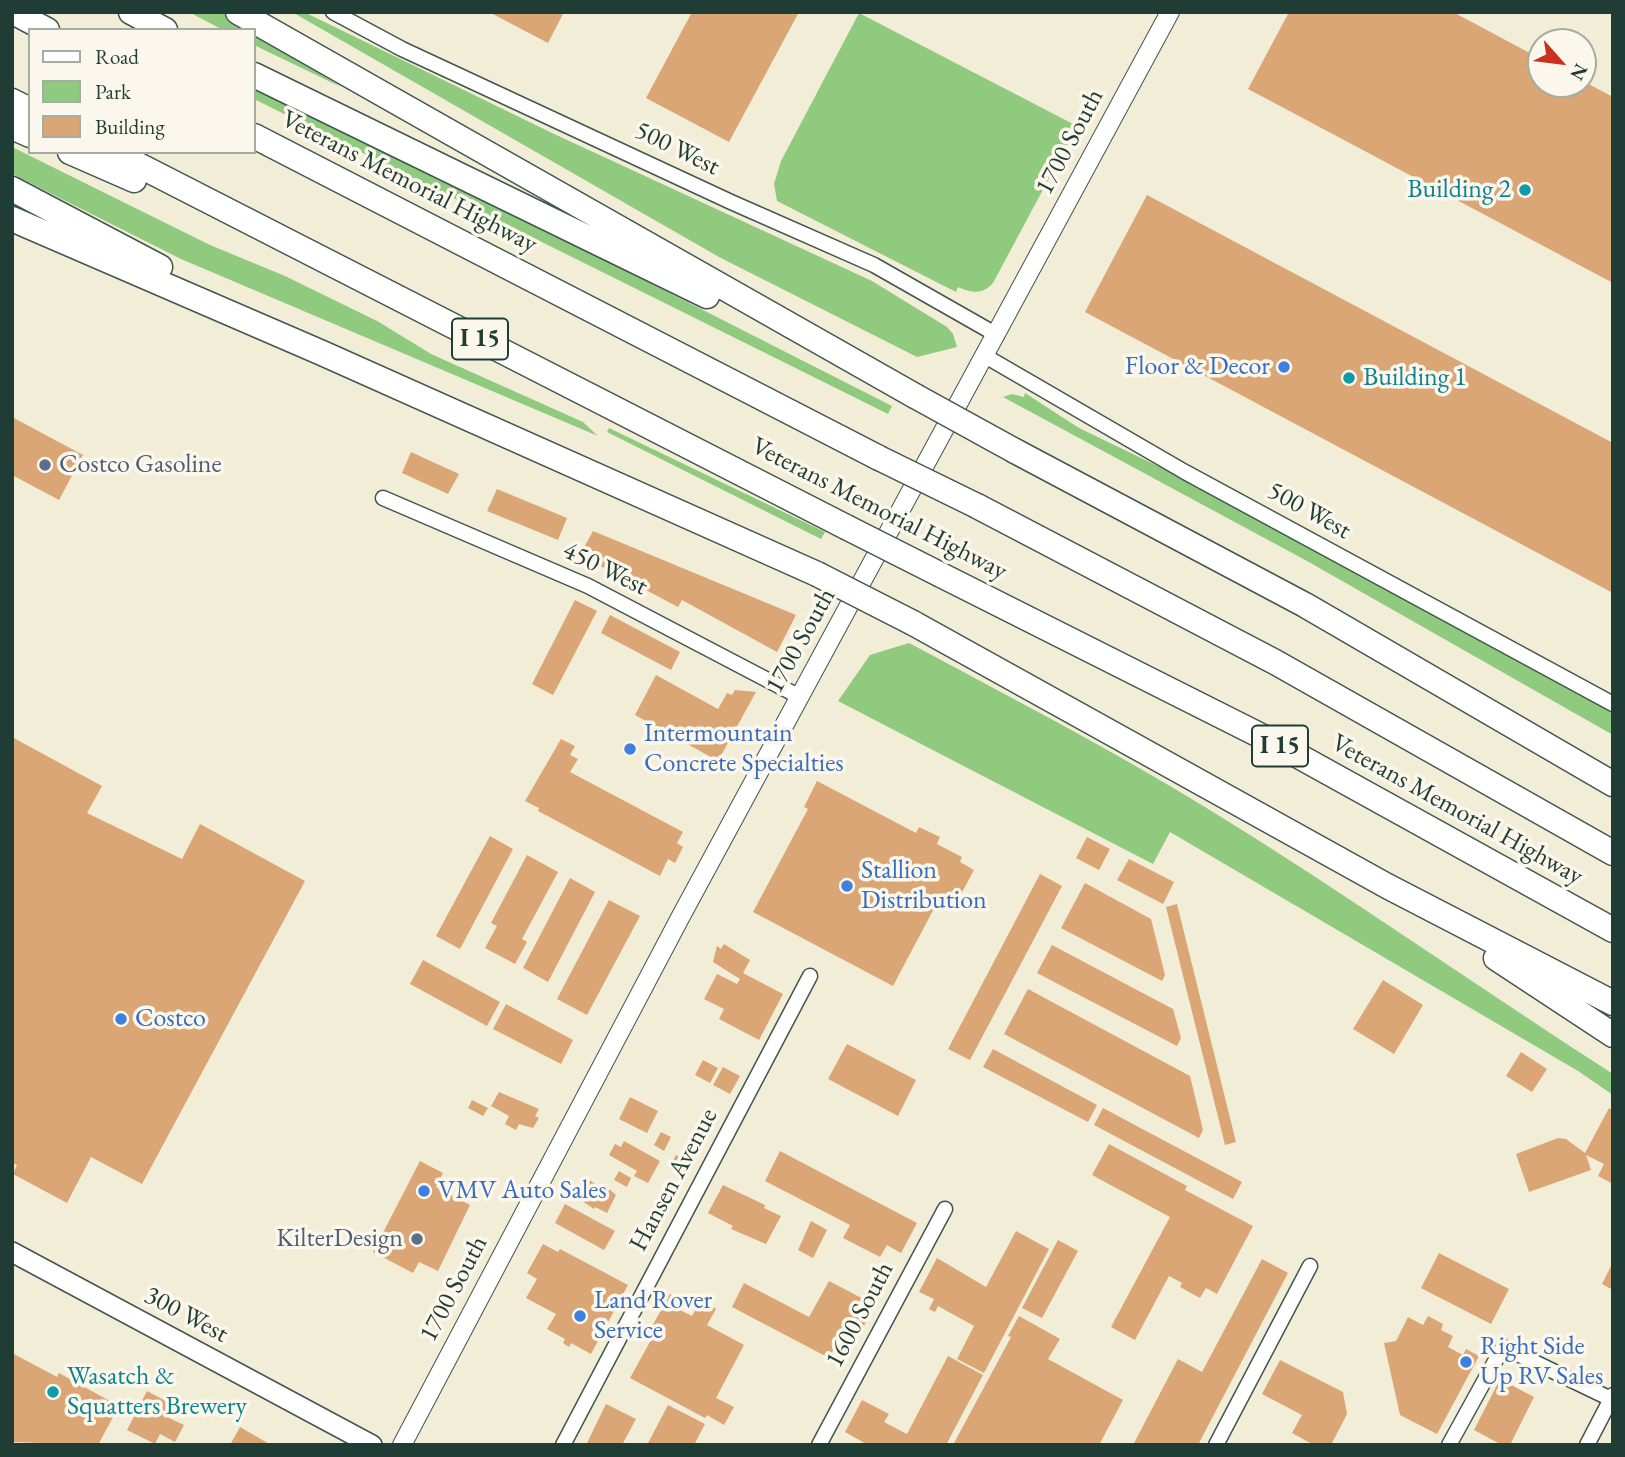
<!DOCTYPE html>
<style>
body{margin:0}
#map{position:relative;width:1625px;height:1457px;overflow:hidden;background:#f2edd7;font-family:"EB Garamond",serif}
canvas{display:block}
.frame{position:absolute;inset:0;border:14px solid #1f3d34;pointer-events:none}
.legend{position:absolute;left:28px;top:28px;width:228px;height:126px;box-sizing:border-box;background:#fbf7ec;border:2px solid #a3ada2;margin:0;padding:9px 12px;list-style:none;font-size:21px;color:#1f3d34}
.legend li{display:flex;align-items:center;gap:14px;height:35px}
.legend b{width:35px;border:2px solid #a3ada2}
.north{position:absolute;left:1527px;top:28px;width:70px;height:70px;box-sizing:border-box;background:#fbf7ec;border:2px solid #a3ada2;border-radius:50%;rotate:118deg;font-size:19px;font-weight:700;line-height:28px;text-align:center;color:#1f3d34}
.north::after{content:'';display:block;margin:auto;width:24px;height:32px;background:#c8321e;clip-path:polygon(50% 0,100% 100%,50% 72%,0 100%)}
</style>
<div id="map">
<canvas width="1625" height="1457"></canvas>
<div class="frame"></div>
<ul class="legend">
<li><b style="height:9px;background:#fff"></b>Road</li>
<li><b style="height:19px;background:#8fca7f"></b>Park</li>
<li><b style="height:19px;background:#dba676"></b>Building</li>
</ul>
<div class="north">N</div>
</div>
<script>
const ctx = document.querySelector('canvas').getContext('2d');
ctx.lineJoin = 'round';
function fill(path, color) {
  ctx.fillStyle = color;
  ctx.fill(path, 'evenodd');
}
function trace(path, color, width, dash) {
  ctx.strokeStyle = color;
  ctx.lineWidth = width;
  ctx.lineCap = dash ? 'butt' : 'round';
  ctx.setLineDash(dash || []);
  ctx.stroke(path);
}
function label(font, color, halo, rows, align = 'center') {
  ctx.font = font + ' "EB Garamond",serif';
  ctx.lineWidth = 7;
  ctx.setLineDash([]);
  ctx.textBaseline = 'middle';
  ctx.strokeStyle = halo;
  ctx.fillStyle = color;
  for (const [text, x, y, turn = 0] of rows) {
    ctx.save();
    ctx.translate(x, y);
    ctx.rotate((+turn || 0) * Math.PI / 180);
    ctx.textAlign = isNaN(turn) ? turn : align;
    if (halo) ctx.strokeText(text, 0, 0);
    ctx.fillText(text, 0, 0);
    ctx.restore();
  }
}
const green = new Path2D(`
 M189 12H221L252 30H223Z
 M292 12H304L552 133 872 281 947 327 953 334 957 347 917 357 719 257Z
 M859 13 1077 126 993 283C982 295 972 293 958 287L956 292 777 201 774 184 781 161Z
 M254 31 341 87 254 45Z
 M254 82 892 406 888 414 254 99Z
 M12 147 210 245 285 276 379 322 431 354 583 422 598 436 181 259 12 174Z
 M1025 393 1079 428 1195 484 1613 706V735L1307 561 1003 397 1012 394 1024 397Z
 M609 428 825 532 821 539 607 432Z
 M909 643C1008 696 1109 748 1205 807 1344 892 1476 986 1613 1074V1095L1578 1071 1170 832 1153 864 838 701 870 655Z`);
const building = new Path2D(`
 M489 12H564L548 43Z
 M692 12H799L729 142 646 98Z
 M1289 12H1453L1541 59V84H1583V81L1613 97V283L1248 89Z
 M1147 195 1613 443V593L1085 312Z
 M12 417 83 455 59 500 12 475Z
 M411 452 459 474 448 494 402 473Z
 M497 489 567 518 558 540 487 511Z
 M593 531 796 615 777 652 682 600 678 607 580 555Z
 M575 600 597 611 553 695 532 684Z
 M610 615 680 652 671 670 601 633Z
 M656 675 718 709 727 693 732 695 735 690 756 692 718 761 635 715Z
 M12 737 102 786 87 813 182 859 200 824 305 881 142 1184 91 1157 67 1203 13 1174 17 1165 12 1163Z
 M561 739 575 746 570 755 578 759 570 772 683 832 677 843 683 847 675 863 668 859 660 876 538 811 539 808 525 801Z
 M817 781 916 833 919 827 940 837 937 844 962 857 960 862 974 870 953 909 938 901 893 986 753 912 808 809 804 807Z
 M490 836 513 849 460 949 436 936Z
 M1087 837 1110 849 1099 870 1076 858Z
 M527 855 558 872 522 939 527 942 515 964 485 948 497 926 491 923Z
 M1129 859 1174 882 1163 904 1117 880Z
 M1040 874 1062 886 970 1060 948 1049Z
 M570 878 595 892 548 982 523 968Z
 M1085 883 1151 919 1165 975 1162 981 1061 928Z
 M609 900 640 916 587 1015 557 999Z
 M1177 904 1236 1142 1225 1145 1166 907Z
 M724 944 750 960 743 973 783 994 759 1040 719 1019 724 1009 704 999 717 974 737 984 740 979 713 962 717 946 721 949Z
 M1052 945 1173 1009 1181 1038 1177 1046 1037 973Z
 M423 960 500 1002 487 1026 410 984Z
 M1383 980 1423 1005 1394 1054 1353 1029Z
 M1028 989 1190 1076 1203 1130 1199 1138 1004 1034Z
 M506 1004 573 1040 561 1064 493 1029Z
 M847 1044 916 1080 898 1116 828 1079Z
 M993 1049 1097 1105 1088 1122 983 1067Z
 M1521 1052 1547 1069 1532 1092 1506 1076Z
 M703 1060 718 1068 710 1083 695 1075Z
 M723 1067 740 1076 730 1094 713 1085Z
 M499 1092 539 1109 535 1116 539 1118 533 1128 519 1124 516 1130 505 1124 509 1116 491 1106Z
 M630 1097 658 1111 647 1133 619 1119Z
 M472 1100 488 1108 483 1116 468 1108Z
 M1103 1108 1242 1182 1233 1199 1094 1125Z
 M1609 1108 1613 1110V1184L1598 1176 1604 1164 1586 1155 1591 1170 1529 1192 1516 1154 1558 1138 1566 1139 1585 1153Z
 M661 1132 671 1137 664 1151 654 1145Z
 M624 1141 660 1161 648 1183 634 1176 637 1171 609 1155 615 1144 621 1147Z
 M1109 1144 1187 1186 1185 1190 1253 1226 1217 1294 1206 1288 1200 1298 1180 1287 1182 1283 1169 1276 1135 1340 1111 1327 1170 1217 1092 1175Z
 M780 1151 917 1223 901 1253 887 1245 880 1257 843 1238 850 1225 765 1181Z
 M676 1155 688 1162 683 1171 671 1164Z
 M420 1161 443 1173 436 1187 470 1205 438 1271 419 1262 413 1273 373 1252Z
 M619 1171 631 1178 627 1187 614 1180Z
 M589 1180 601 1187 603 1184 616 1195 607 1213 595 1207 594 1209 579 1199Z
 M723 1185 765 1205 764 1208 781 1216 766 1244 731 1229 733 1226 708 1213Z
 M565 1204 615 1231 604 1250 555 1223Z
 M811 1221 827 1230 813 1258 798 1250Z
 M1016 1231 1049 1249 984 1373 957 1359 974 1326 938 1306 935 1312 929 1309 934 1299 919 1292 937 1258 986 1287Z
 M1058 1240 1078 1251 1042 1318 1022 1308Z
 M543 1244 558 1252 560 1249 628 1285 591 1354 571 1343 569 1347 563 1343 565 1339 547 1329 556 1314 526 1298 537 1279 527 1273Z
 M1439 1253 1509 1289 1491 1324 1421 1288Z
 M1262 1259 1288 1273 1198 1445H1133L1178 1359 1202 1372Z
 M1613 1262V1290L1602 1284Z
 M829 1281 875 1305 858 1337 850 1332 846 1340 840 1337 829 1358 732 1307 744 1283 809 1317Z
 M670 1294 683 1301 678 1309 692 1316 701 1300 716 1309 707 1325 744 1345 716 1398 734 1407 724 1425 707 1415 705 1418 630 1378 651 1340 646 1337Z
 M1019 1316 1060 1339 1048 1359 1123 1400 1099 1445H953L1011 1337 1008 1336Z
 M1428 1316 1443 1324 1441 1330 1453 1336 1448 1347 1463 1355 1466 1349 1479 1356 1437 1434 1400 1415 1384 1343 1396 1341 1408 1317 1423 1325Z
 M12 1353 57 1377 59 1373 119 1406 98 1445 12 1442Z
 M948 1356 983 1375 946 1445H868L845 1432 862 1400 889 1414 884 1422 907 1434Z
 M1280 1360 1343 1392 1347 1414 1331 1445H1314L1292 1433 1302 1415 1262 1394Z
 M1500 1379 1534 1397 1510 1445H1502L1474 1430Z
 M147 1391 175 1406 169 1418 184 1425 175 1442 160 1434 155 1444 127 1430Z
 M606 1404 636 1419 622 1445H586Z
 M668 1405 705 1424 694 1445H647Z
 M240 1427 271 1445H230Z`);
const minor = new Path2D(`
 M333 12 402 49 731 202 874 265 997 335
 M985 356 1185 472 1613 704
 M383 498 588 586 800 697
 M563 1445 810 976
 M819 1445 945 1209
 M1216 1445 1310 1266
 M1449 1445 1503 1347 1613 1400
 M1587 1445 1613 1395`);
const tertiary = new Path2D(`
 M402 1445 681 916 1170 12`);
const secondary = new Path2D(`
 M12 1252 372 1445`);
const motorway = new Path2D(`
 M13 12 47 30
 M131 12 165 30
 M238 12 915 396
 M254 75 707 296
 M12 101 30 110
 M12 127 30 135
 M254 136 879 458
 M70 152 134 180
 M113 152 846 527
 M12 189 160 267
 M12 219 322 353 817 574
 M1015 451 1305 605 1613 784
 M977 506 1275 662 1613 853
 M941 575 1275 743 1613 930
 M913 623 1387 886 1613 1003
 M1496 958 1613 1035`);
const motorwayBridge = new Path2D(`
 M915 396 1015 451
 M879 458 977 506
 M846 527 941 575
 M817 574 913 623`);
const markers = [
 [1525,190,7,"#0f9aa8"],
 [1284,367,7,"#3f7fe0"],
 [1349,378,7,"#0f9aa8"],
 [45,465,7,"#5c6f8a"],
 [630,749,7,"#3f7fe0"],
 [847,886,7,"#3f7fe0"],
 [121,1019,7,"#3f7fe0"],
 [424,1191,7,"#3f7fe0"],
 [417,1239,7,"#5c6f8a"],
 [580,1316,7,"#3f7fe0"],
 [1466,1362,7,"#3f7fe0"],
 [53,1392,7,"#0f9aa8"]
];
const shields = [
 [480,339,56],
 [1280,746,56]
];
const shieldNames = [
 ["I 15",480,339],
 ["I 15",1280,746]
];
const streetNames = [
 ["1700 South",1070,142,-62],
 ["500 West",677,149,26],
 ["Veterans Memorial Highway",409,182,27],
 ["Veterans Memorial Highway",879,509,27],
 ["500 West",1309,511,29],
 ["450 West",605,569,26],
 ["1700 South",801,641,-61],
 ["Veterans Memorial Highway",1457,810,29],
 ["Hansen Avenue",674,1180,-62],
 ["1700 South",454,1289,-62],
 ["300 West",186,1315,28],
 ["1600 South",860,1315,-62]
];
const cultureNames = [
 ["Building 2",1511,190,"right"],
 ["Building 1",1363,378],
 ["Wasatch &",67,1377],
 ["Squatters Brewery",67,1407]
];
const shopNames = [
 ["Floor & Decor",1270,367,"right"],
 ["Intermountain",644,734],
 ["Concrete Specialties",644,764],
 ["Stallion",861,871],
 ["Distribution",861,901],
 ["Costco",135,1019],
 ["VMV Auto Sales",438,1191],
 ["Land Rover",594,1301],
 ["Service",594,1331],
 ["Right Side",1480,1347],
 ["Up RV Sales",1480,1377]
];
const serviceNames = [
 ["Costco Gasoline",59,465],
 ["KilterDesign",403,1239,"right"]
];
fill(green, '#8fca7f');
fill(building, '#dba676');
trace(minor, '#3f574c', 17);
trace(tertiary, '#3f574c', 20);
trace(secondary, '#3f574c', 22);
trace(motorway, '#3f574c', 27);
trace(minor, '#fff', 14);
trace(tertiary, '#fff', 18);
trace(secondary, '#fff', 19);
trace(motorway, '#fff', 24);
trace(motorwayBridge, '#3f574c', 27, []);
trace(motorwayBridge, '#fff', 24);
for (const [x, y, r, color] of markers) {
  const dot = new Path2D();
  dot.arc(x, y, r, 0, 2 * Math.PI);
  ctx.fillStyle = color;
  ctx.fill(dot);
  trace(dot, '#fbf7ec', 2.5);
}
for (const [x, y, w] of shields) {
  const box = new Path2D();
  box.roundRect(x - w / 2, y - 20.5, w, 41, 5);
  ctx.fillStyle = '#fbf7ec';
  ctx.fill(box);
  trace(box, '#1f3d34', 2);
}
label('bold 24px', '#1f3d34', null, shieldNames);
label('26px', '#1f3d34', '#fbf7ec', streetNames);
label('26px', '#0d838f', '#fbf7ec', cultureNames, 'left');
label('26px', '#366cbe', '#fbf7ec', shopNames, 'left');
label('26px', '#4e5e75', '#fbf7ec', serviceNames, 'left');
</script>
